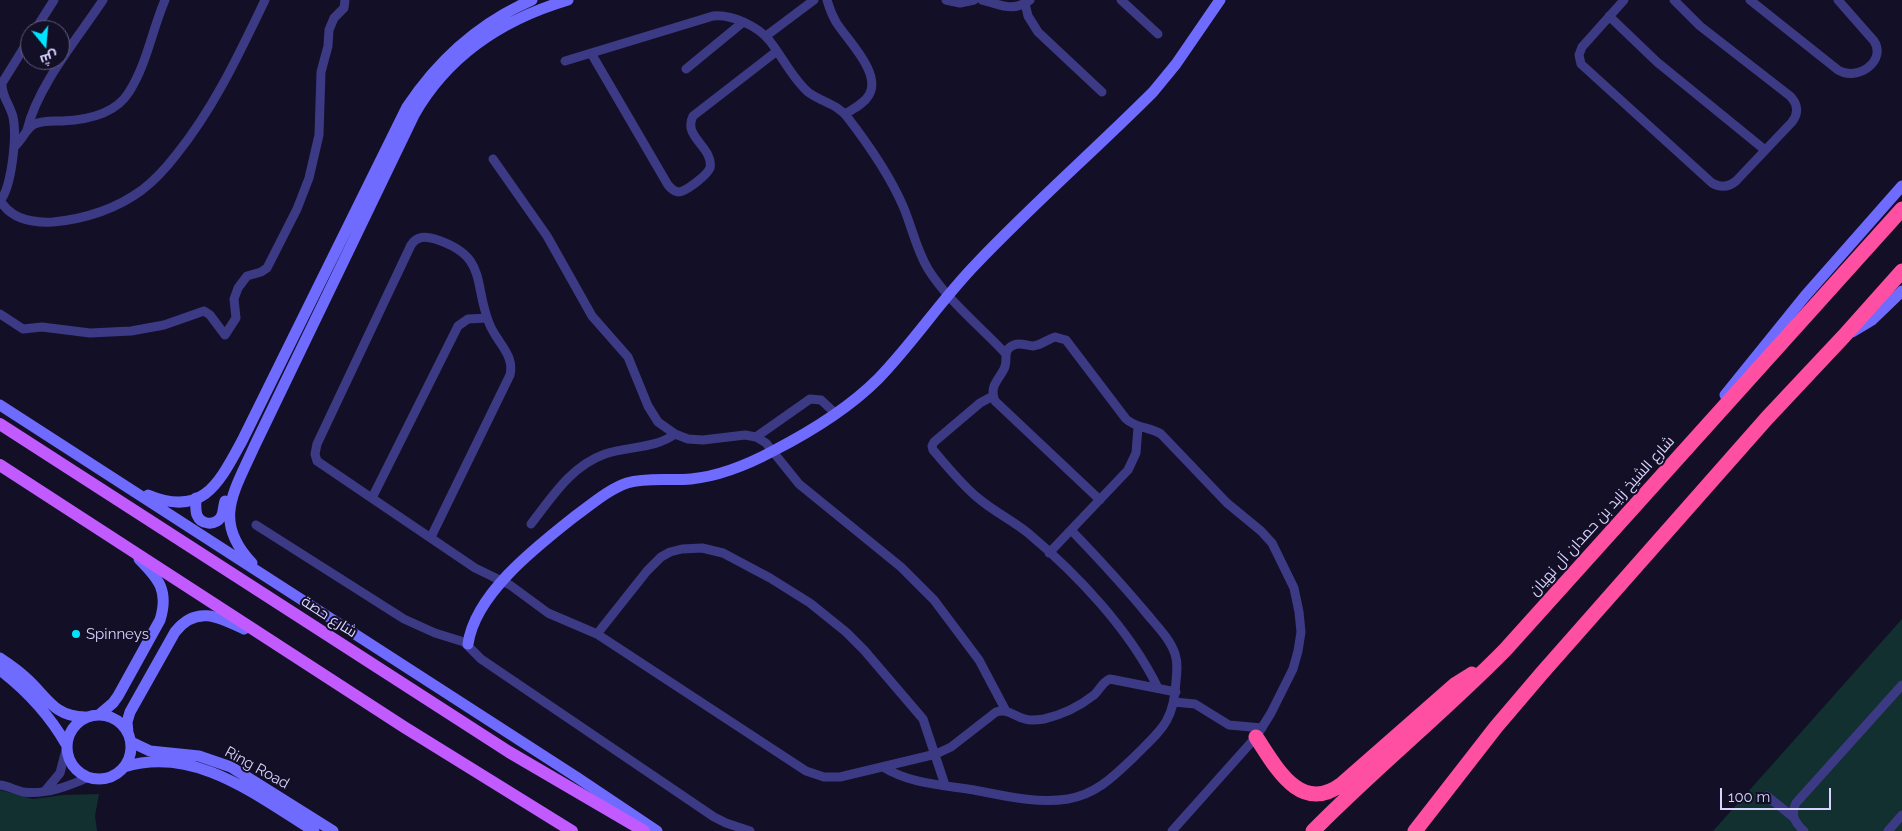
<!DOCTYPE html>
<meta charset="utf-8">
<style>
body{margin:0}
#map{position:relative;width:1902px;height:831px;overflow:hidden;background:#130f26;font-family:Raleway,Cairo,sans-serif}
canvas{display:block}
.north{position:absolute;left:20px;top:20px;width:50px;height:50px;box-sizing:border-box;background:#130f26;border:1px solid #625e7d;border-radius:50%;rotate:163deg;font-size:14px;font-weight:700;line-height:20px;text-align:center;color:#d9d4ff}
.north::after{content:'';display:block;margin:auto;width:18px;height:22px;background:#00e5ff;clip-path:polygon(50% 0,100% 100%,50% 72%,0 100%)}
.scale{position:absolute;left:1720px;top:788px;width:111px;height:22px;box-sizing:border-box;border:2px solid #d9d4ff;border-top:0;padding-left:6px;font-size:15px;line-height:18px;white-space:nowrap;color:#d9d4ff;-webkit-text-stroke:4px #130f26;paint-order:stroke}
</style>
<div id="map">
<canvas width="1902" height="831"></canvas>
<div class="north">ش</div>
<div class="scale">100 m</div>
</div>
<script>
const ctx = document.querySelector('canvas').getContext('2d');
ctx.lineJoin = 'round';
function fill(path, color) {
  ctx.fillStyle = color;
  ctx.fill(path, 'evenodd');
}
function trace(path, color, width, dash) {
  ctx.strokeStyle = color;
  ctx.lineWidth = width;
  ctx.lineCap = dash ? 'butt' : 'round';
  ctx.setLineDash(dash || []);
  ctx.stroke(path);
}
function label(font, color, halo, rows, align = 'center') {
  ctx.font = font + ' Raleway,Cairo,sans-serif';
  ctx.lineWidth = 4;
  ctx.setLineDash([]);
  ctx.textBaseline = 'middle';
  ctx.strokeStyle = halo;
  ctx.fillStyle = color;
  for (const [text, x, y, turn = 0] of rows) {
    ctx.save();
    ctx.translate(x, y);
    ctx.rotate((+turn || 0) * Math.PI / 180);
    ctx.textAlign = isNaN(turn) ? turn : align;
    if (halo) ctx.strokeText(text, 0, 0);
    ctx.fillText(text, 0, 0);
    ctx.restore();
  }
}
const green = new Path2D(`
 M1902 619V831H1713Z
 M0 790 33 799 63 795 99 794 95 816 97 831H0Z`);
const street = new Path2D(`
 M827 0C829 7 832 15 836 22 847 40 882 73 869 95 864 104 853 109 845 114
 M946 0 960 3 974 0
 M982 0C1000 4 1012 13 1030 0
 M1121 0 1158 34
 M1624 0 1582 47 1579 55 1581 64 1712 183C1721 188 1729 187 1736 181L1792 122C1799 113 1798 104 1790 96L1700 26 1674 0
 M1750 0 1838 70C1857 82 1887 61 1874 41L1838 0
 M1025 3 1028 16 1038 32 1102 92
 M1609 16 1657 62 1765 150
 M35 30 54 0
 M766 36 814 0
 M591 53 668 185C671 189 674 191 678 192 686 192 707 175 710 168 714 147 682 137 693 116L777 51
 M565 61 713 16C732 14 757 26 769 40 782 56 792 78 808 92 821 102 838 104 848 118 868 144 890 176 903 206 912 227 916 249 928 269 948 301 980 326 1005 353
 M686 69 742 23
 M27 130C38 85 77 39 103 0
 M15 146C23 139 26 128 35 124 43 120 53 121 62 121 86 120 115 115 129 92 147 64 152 30 165 0
 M493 159 547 236 592 316 628 357 648 406 658 422 675 434 688 439 703 440 745 435 756 437 766 443 799 484 901 567 934 600 979 660 1006 711
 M0 200C11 220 33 223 53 222 84 219 116 209 142 190 155 180 166 168 176 155 214 108 239 54 265 0
 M0 201C12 187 17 135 13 117 10 105 1 95 2 83L30 38
 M0 314 23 329 42 327 90 333 131 331 164 325 204 311 210 315 225 335 236 318 234 299 238 288 247 276 261 272 267 268 297 209 309 178 319 135 321 72 328 46 329 30 334 18 344 8 345 0
 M993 396 980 403 934 442 932 446 933 450C947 466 962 485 978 498 993 511 1012 520 1028 533 1077 574 1130 630 1158 688
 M756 437 810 399 821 400 835 413
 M372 498 458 326 468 319 487 318
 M1100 500 995 401C989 386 998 381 1004 369 1009 360 1001 350 1014 345 1020 342 1027 346 1033 346 1042 345 1048 339 1055 337L1066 340 1126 419C1136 428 1149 427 1161 434L1227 503 1261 531 1272 543 1294 588 1299 612 1301 632 1298 651 1293 669 1271 713 1256 737 1172 831
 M531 524C552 497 571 466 605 454 628 446 655 449 675 434
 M256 525 404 619 435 633 464 642 481 659 714 817 726 823 750 831
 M431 537 510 375C515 354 496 342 489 323 473 282 488 256 435 239 425 236 417 236 411 245L317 444 315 454 317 461 475 568 510 585 548 613 597 634 806 771 824 777H840L936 754 951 747 996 712C1008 708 1013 716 1025 719 1031 721 1038 720 1044 719 1061 715 1080 706 1094 695 1100 690 1102 682 1110 679L1176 692
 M1049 553 1128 470 1136 453 1138 427
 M597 634 647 571 661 557 670 552 682 549 702 548 723 553 770 578 810 603 846 632 864 650 923 719 945 785
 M1174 702 1195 704 1229 725 1262 728
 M883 767C910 784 944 785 974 790 1005 796 1037 804 1068 799 1097 794 1114 776 1134 757 1161 730 1174 722 1176 681 1177 672 1178 663 1175 654 1170 639 1157 626 1147 614 1123 585 1097 557 1071 530
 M0 785C8 786 15 790 23 792 46 795 69 786 89 777
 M45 791 60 773 66 750
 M1767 796 1793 817
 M1804 831C1795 823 1790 815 1796 803L1902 685
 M1888 831 1902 815`);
const secondary = new Path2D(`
 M1852 332 1872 320 1902 291
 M1725 395 1805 296 1902 186
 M0 405 578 778 657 831
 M148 495C203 518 219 483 242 441L407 107C439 59 479 23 532 0
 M196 498C196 504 195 510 197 515 201 525 215 526 221 517 224 512 223 506 225 501
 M252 563C212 521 234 492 254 447L414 115C448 55 504 19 568 0
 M468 644C475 594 536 547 574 517 591 505 607 490 627 483 648 477 670 481 691 479 720 476 747 465 773 451 810 432 848 409 878 379 913 343 941 300 976 264 1033 204 1095 150 1153 92L1176 64 1220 0
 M0 658C9 664 18 670 25 677 47 696 53 717 85 717
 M0 670C26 690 50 716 66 744
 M100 714 113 703 118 696 160 620C169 591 159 579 139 559
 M67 747a32 32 0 1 1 64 0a32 32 0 1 1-64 0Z
 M128 733 127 722 130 712 175 632C196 605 219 617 244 629
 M131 742 150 751 199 756 231 767 333 831
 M124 767C195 745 257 796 314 831`);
const primary = new Path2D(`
 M0 424 509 752 644 831
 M0 465 404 727 572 831`);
const highway = new Path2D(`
 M1256 737C1276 767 1300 815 1342 784L1456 684 1472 674
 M1313 831C1375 768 1443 713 1505 650L1902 209
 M1415 831 1496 727 1542 673 1767 418 1844 336 1902 271`);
const markers = [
 [76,634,5,"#00e5ff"]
];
const streetNames = [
 ["شارع الشيخ زايد بن حمدان آل نهيان",1602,516,-48],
 ["شارع حصة",329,617,33],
 ["Ring Road",257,768,29]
];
const poiNames = [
 ["Spinneys",86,634]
];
fill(green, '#12302f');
trace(street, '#3d3a85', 9);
trace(secondary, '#6f6bff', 11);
trace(primary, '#c25bff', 12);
trace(highway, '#ff4fa3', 15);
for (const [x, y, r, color] of markers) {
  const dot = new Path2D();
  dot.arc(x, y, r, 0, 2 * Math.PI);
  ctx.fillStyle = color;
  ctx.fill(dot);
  trace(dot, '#130f26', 2);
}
label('15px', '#d9d4ff', '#130f26', streetNames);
label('15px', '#d9d4ff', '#130f26', poiNames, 'left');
</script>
